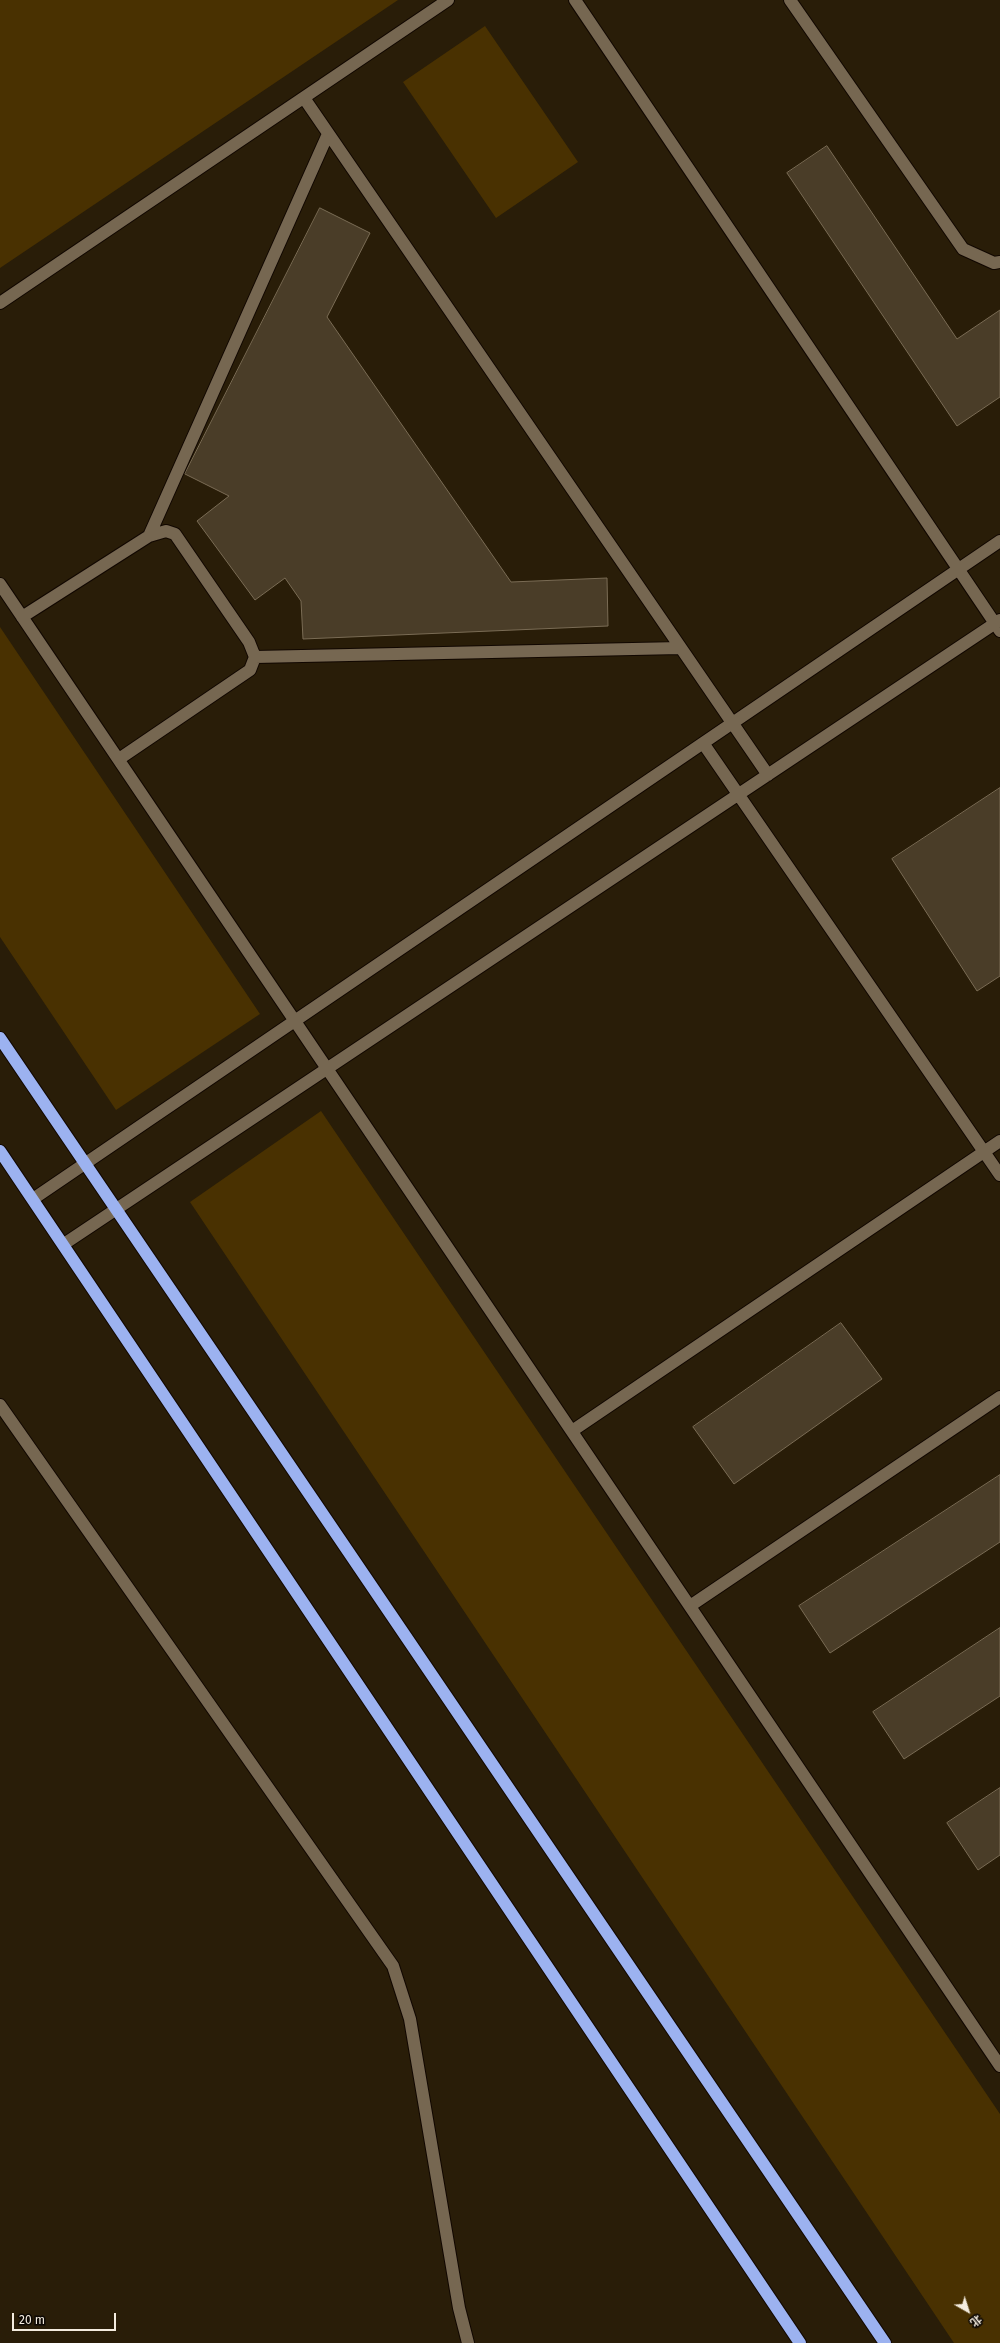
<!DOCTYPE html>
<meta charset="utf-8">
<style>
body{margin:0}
#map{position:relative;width:1000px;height:2343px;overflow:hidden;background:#291d08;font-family:"Fira Sans","Noto Sans SC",sans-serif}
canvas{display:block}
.north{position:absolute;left:948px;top:2291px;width:40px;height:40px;-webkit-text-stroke:3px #0d0803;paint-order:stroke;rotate:141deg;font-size:11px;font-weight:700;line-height:16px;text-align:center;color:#f4ecdf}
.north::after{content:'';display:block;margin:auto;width:14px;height:18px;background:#f4ecdf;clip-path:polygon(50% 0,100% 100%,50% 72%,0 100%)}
.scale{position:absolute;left:12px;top:2313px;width:104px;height:18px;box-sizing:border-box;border:2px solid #f4ecdf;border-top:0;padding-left:5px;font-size:12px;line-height:14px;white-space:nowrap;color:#f4ecdf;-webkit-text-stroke:3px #0d0803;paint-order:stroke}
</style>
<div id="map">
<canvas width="1000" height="2343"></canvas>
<div class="north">北</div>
<div class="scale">20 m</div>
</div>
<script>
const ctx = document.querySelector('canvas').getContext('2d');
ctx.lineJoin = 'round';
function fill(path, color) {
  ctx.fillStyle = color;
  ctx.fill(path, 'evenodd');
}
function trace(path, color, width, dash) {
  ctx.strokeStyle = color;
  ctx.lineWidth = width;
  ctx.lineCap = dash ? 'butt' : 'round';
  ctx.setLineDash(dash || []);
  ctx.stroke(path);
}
const green = new Path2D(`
 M0 0H398L0 268Z
 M485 26 578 162 496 218 403 82Z
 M0 627 260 1014 116 1110 0 937Z
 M321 1111 1000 2114V2343H954L190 1202Z`);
const building = new Path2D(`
 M827 146 957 339 1000 310V397L957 426 787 173Z
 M320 208 370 233 327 317 511 582 607 578 608 626 303 639 301 601 285 578 255 600 197 521 229 496 185 474Z
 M1000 788V976L977 991 892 859Z
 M841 1323 882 1379 734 1484 693 1427Z
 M1000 1475V1542L830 1653 799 1606Z
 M1000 1628V1696L904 1759 873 1712Z
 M1000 1788V1855L978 1870 947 1823Z`);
const minor = new Path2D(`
 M575 0 1000 631
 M790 0 963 249 994 263 1000 262
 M304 98 768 775
 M0 303 448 0
 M149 536 328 134
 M0 584 1000 2066
 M22 617 149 536 166 531 175 534 249 642 255 657 250 670 119 759
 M255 657 680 648
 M703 743 1000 1175
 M33 1199 1000 541
 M64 1244 1000 620
 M0 1405 393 1966 410 2019 459 2308 468 2343
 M572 1431 1000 1141
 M690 1606 1000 1397`);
const highway = new Path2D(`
 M0 1038 885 2343
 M0 1151 800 2343`);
fill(green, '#493101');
fill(building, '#4a3d28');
trace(building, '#7a6c55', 1);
trace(minor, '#110700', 14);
trace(highway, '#110700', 14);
trace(minor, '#766751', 12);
trace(highway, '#9cb2f0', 12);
</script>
